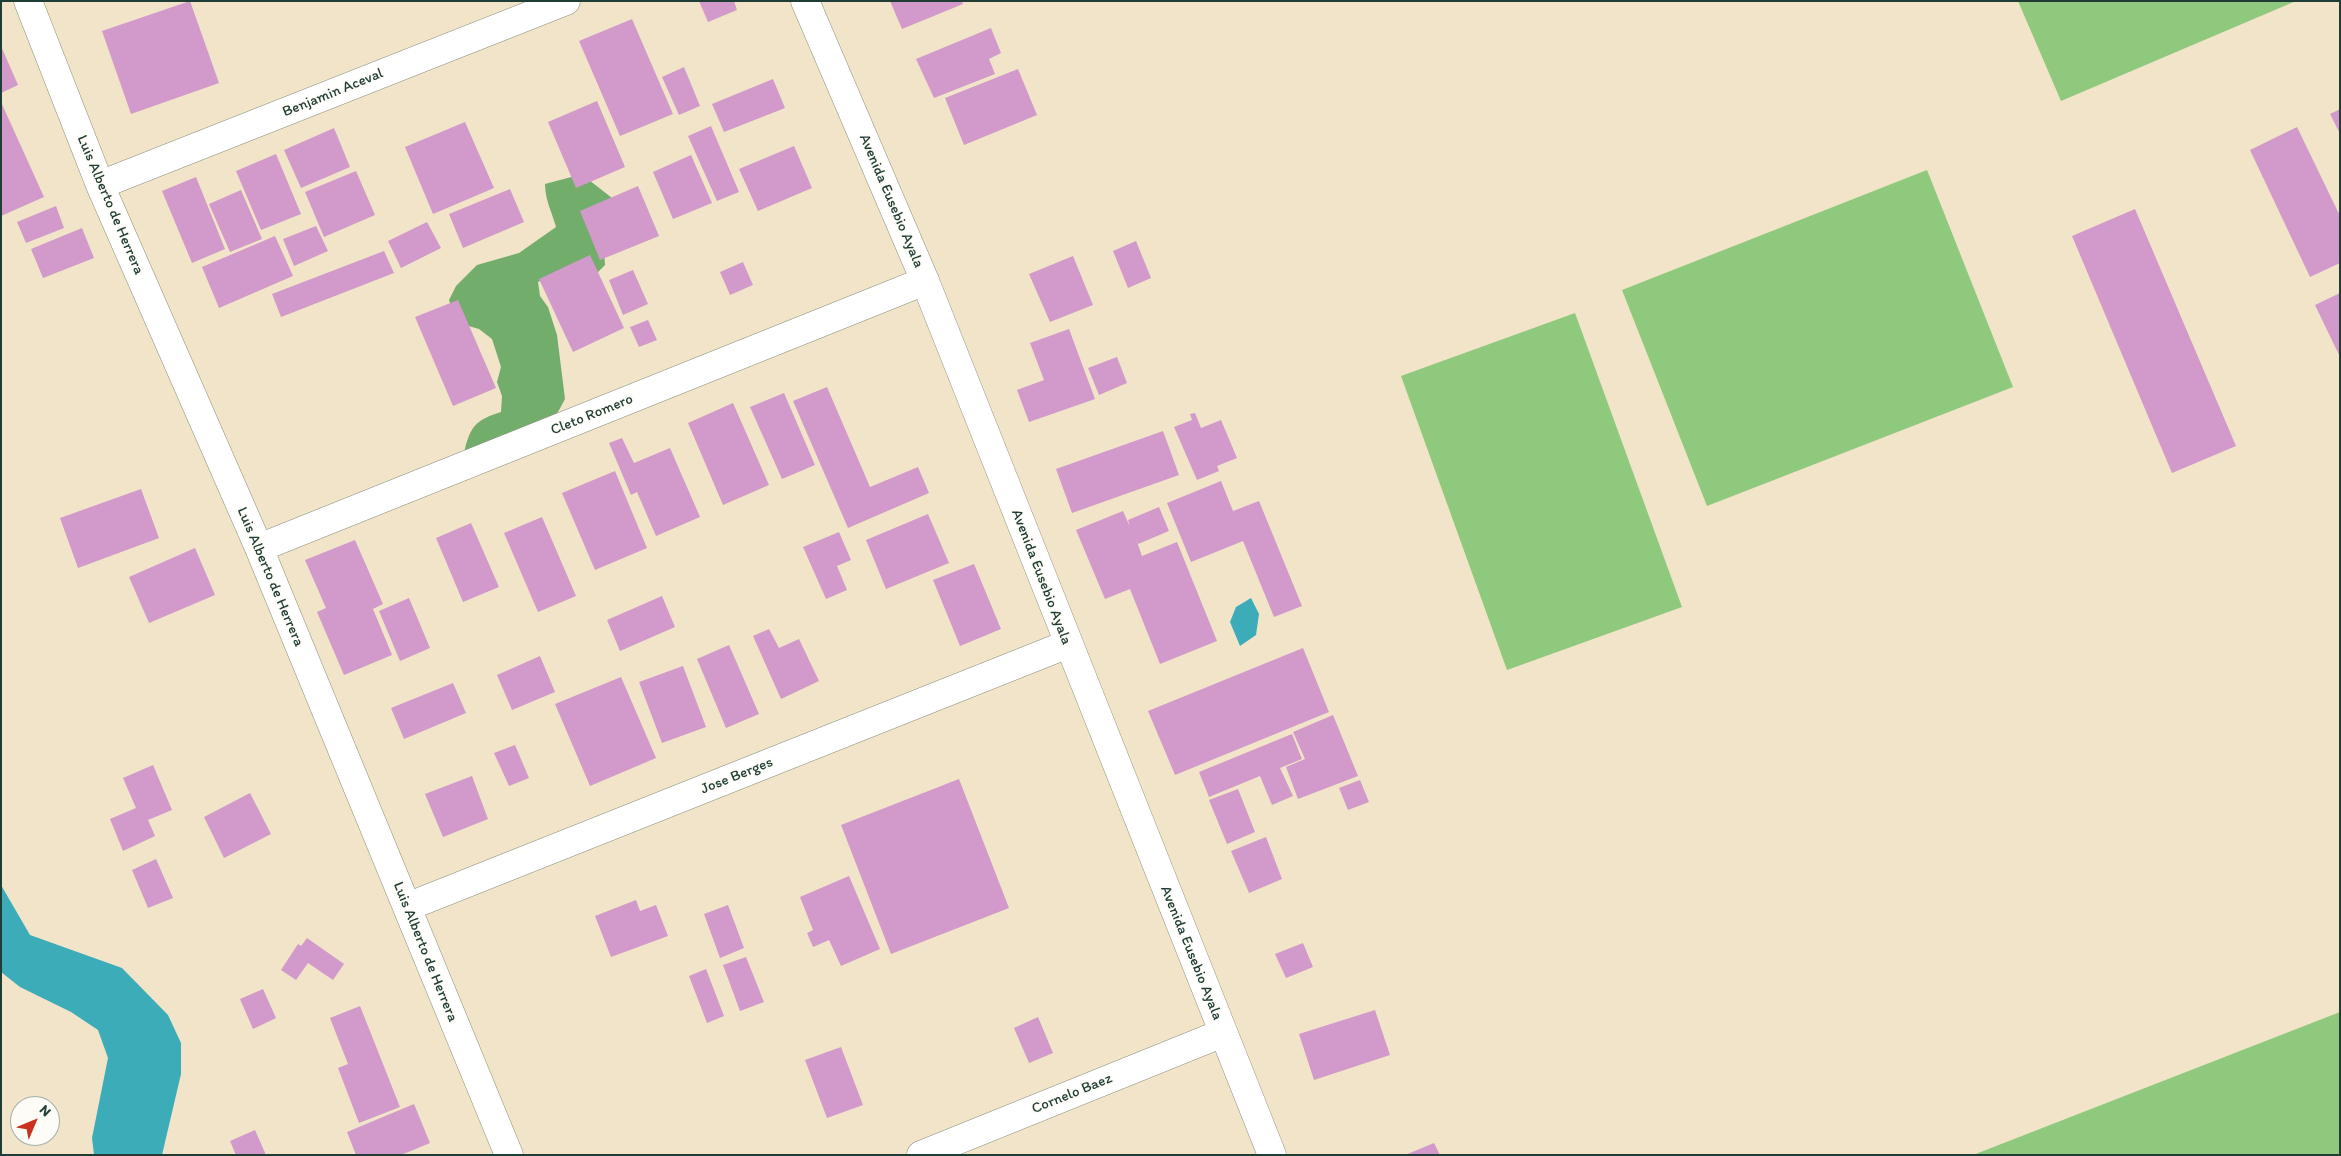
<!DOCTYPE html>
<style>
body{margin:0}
#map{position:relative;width:2341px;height:1156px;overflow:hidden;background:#f1e4c8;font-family:Itim,sans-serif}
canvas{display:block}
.frame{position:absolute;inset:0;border:2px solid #1f3d34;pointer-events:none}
.north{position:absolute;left:10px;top:1096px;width:50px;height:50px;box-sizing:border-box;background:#fdfcf7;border:1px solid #a4b0a9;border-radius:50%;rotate:45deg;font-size:14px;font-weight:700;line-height:20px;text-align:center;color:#1f3d34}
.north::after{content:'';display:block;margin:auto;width:18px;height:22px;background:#c8321e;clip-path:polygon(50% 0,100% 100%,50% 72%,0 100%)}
</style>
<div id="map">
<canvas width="2341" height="1156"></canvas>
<div class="frame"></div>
<div class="north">N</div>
</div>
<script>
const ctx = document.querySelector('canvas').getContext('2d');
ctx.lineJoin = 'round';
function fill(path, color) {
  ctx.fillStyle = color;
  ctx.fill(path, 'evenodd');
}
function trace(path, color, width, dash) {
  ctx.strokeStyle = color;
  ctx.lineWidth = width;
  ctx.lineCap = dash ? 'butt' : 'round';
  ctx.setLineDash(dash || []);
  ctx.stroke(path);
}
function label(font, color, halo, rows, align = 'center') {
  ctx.font = font + ' Itim,sans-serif';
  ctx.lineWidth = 4;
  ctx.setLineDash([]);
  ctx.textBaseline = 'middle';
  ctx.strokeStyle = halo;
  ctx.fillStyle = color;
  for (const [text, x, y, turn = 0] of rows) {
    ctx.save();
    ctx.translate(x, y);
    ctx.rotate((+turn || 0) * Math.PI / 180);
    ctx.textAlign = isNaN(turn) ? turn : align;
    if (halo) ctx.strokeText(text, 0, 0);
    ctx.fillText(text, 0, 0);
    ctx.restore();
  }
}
const green = new Path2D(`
 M2018 1H2296L2061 101Z
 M1927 170 2013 387 1707 506 1622 290Z
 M1575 313 1682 607 1507 670 1401 376Z
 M2340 1012V1155H1973Z`);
const forest = new Path2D(`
 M575 176 589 180 612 198 604 251 605 265 594 276 552 275 538 282 540 296 548 307 557 335 565 399 558 412 511 449 464 453C470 427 475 420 501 412L502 396 497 382 501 367 492 339 479 329 465 325 454 314 449 300 456 286 477 265 519 253 556 227C552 212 545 200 545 184Z`);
const water = new Path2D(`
 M1251 598 1259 614 1256 635 1240 646 1230 622 1236 607Z
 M1 885 30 935 122 968 168 1015 181 1043V1074L162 1155H94L92 1138 108 1058 98 1030 71 1012 20 987 1 972Z`);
const building = new Path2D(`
 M190 1 219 83 131 114 102 31Z
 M699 1H734L737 10 708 22Z
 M890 1H962L963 4 902 29Z
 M632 19 673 114 620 136 579 41Z
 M991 28 1001 53 989 59 995 74 934 98 916 59Z
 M1 46 18 85 1 93Z
 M684 67 700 106 679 115 662 77Z
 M1018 69 1037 115 964 145 945 98Z
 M773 79 785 108 724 132 712 104Z
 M597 101 625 167 576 188 548 122Z
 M1 102 44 197 1 216Z
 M2340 109V134L2330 114Z
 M465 122 494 188 433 214 405 147Z
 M711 126 739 192 717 201 688 136Z
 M2297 127 2340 216V263L2310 277 2250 150Z
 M334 128 350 167 301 188 284 150Z
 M794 146 812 188 758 211 739 169Z
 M276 154 301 214 261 230 236 171Z
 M691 155 712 203 673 219 653 172Z
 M356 171 375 215 324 237 305 192Z
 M196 177 225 249 192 263 162 191Z
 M638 186 659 236 600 260 580 211Z
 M510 189 524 222 463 248 449 214Z
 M241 190 262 239 230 252 209 204Z
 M56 206 64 228 26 243 17 222Z
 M2135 209 2236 446 2172 473 2072 236Z
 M427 222 441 248 401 268 388 241Z
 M316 226 328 251 294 266 283 239Z
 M82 228 94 258 43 278 31 249Z
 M275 236 293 276 219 308 202 267Z
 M1136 241 1151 278 1128 288 1113 251Z
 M384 251 394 273 281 317 272 294Z
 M590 255 624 328 573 352 539 279Z
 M1073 256 1093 305 1050 322 1029 274Z
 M743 262 753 285 730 295 720 272Z
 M633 270 648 304 623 315 609 280Z
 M2340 293V357L2315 305Z
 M458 300 496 388 453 406 415 317Z
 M648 320 657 340 639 347 630 327Z
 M1069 329 1095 399 1029 422 1017 390 1044 380 1030 343Z
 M1117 357 1127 383 1099 395 1088 368Z
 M827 387 870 487 918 467 929 493 848 528 793 401Z
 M784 393 815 465 782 479 750 407Z
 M733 403 769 485 723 505 688 423Z
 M1195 413 1201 428 1221 420 1237 458 1217 466 1219 471 1197 480 1174 427 1192 420 1190 414Z
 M1163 431 1179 475 1072 513 1056 469Z
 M622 438 634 463 670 448 700 517 656 536 637 492 631 495 609 443Z
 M615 471 647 548 595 570 562 493Z
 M1221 481 1233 511 1259 501 1302 606 1274 617 1243 541 1191 562 1167 503Z
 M141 489 159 538 78 568 60 518Z
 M1159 507 1169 531 1138 544 1135 536 1142 556 1177 542 1217 641 1160 664 1130 589 1105 599 1076 530 1123 511 1130 527 1128 520Z
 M928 514 949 563 886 589 866 540Z
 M542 517 576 596 538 612 504 533Z
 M471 523 499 587 463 602 436 538Z
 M839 532 851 560 837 566 847 590 826 599 803 547Z
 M355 540 383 604 373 609 392 655 344 675 317 612 326 608 305 560Z
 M195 548 215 595 149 623 129 577Z
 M974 564 1001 629 960 646 933 580Z
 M662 596 675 627 620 651 607 620Z
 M409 598 430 648 400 661 379 611Z
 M769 629 779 648 799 639 819 681 781 699 753 636Z
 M729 645 759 714 726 728 697 659Z
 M1303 648 1329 712 1175 775 1148 711Z
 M540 656 555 692 512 710 497 675Z
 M683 666 706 727 662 743 639 682Z
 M621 677 656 758 590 786 555 704Z
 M453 683 466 713 404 739 391 708Z
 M1333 715 1358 776 1298 799 1286 767 1305 759 1293 732Z
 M1292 734 1302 759 1280 768 1293 796 1272 805 1260 776 1209 797 1199 772Z
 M515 745 529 778 509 786 494 753Z
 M153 765 172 810 148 820 155 836 123 851 110 819 136 808 123 778Z
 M472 776 488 819 443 837 425 794Z
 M959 779 1009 908 891 954 841 825Z
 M1360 780 1369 802 1348 810 1339 788Z
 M1238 789 1255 832 1227 844 1209 800Z
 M250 793 271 834 224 858 204 817Z
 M1266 837 1282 879 1249 893 1231 851Z
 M156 859 173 898 148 908 132 870Z
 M849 876 880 949 841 966 829 940 813 947 807 933 813 930 800 897Z
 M636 900 640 911 656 905 668 936 611 957 595 916Z
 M728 905 744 948 720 958 704 914Z
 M307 938 344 964 333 980 308 963 296 980 281 970 298 944 301 946Z
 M1303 943 1313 967 1286 978 1275 954Z
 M746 957 764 1002 740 1011 723 965Z
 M706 969 724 1016 707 1023 689 976Z
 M263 989 276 1018 253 1029 240 999Z
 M360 1006 400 1107 359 1123 338 1068 348 1064 330 1018Z
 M1375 1010 1390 1055 1314 1080 1299 1034Z
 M1038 1017 1053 1053 1029 1063 1014 1028Z
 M841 1047 863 1105 827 1118 805 1060Z
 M414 1104 430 1143 401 1155H356L347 1132Z
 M255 1130 266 1155H236L230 1141Z
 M1434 1143 1440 1155H1405Z`);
const minor = new Path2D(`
 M28 1 100 185 259 548 509 1155
 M100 185 566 1
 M259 548 925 281
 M407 907 1068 644
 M921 1155 1223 1033`);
const tertiary = new Path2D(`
 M805 1 925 281 1272 1155`);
const streetNames = [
 ["Benjamin Aceval",333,93,-22],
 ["Avenida Eusebio Ayala",891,201,67],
 ["Luis Alberto de Herrera",110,205,67],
 ["Cleto Romero",592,415,-22],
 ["Luis Alberto de Herrera",270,577,67],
 ["Avenida Eusebio Ayala",1041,577,69],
 ["Jose Berges",737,776,-22],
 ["Luis Alberto de Herrera",425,952,68],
 ["Avenida Eusebio Ayala",1191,953,68],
 ["Cornelo Baez",1072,1094,-22]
];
fill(green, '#8fc97d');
fill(forest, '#73ad6c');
fill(water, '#3dacb9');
fill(building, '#d19acb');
trace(minor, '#88907e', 29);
trace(tertiary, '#88907e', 29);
trace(minor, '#fff', 28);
trace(tertiary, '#fff', 28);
label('15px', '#1f3d34', '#fdfcf7', streetNames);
</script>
